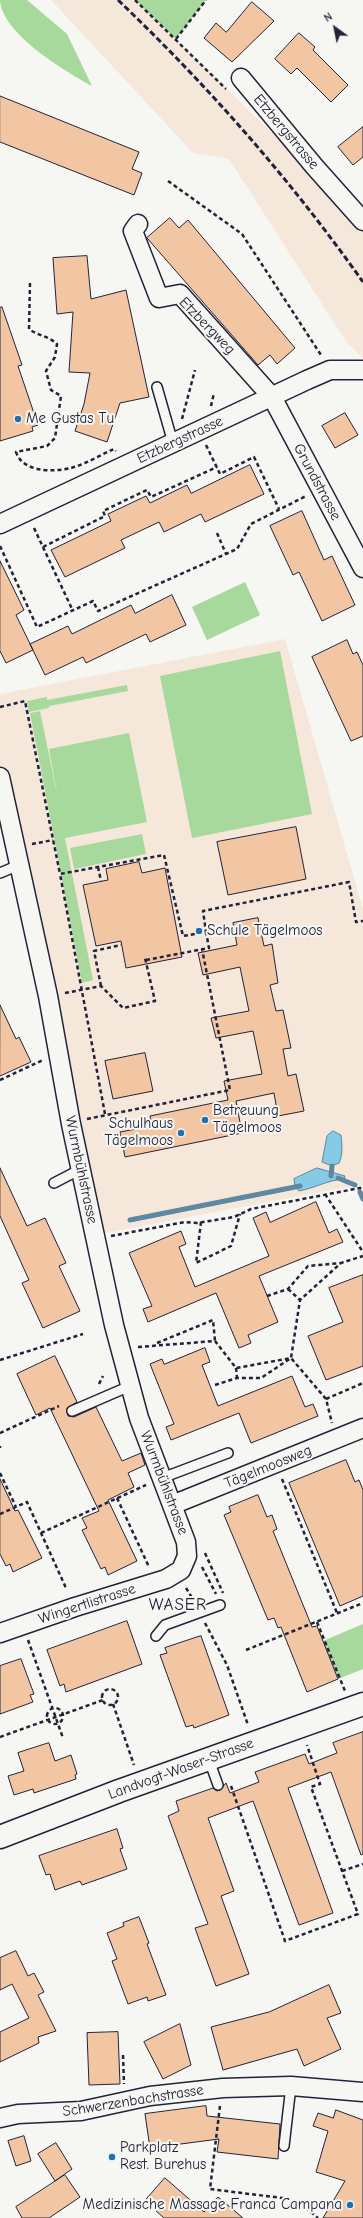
<!DOCTYPE html>
<meta charset="utf-8">
<style>
body{margin:0}
#map{position:relative;width:363px;height:2218px;overflow:hidden;background:#f6f6f2;font-family:"Comic Neue",sans-serif}
canvas{display:block}
.north{position:absolute;left:315px;top:8px;width:40px;height:40px;-webkit-text-stroke:3px #f6f6f2;paint-order:stroke;rotate:327deg;font-size:11px;font-weight:700;line-height:16px;text-align:center;color:#22223b}
.north::after{content:'';display:block;margin:auto;width:14px;height:18px;background:#22223b;clip-path:polygon(50% 0,100% 100%,50% 72%,0 100%)}
</style>
<div id="map">
<canvas width="363" height="2218"></canvas>
<div class="north">N</div>
</div>
<script>
const ctx = document.querySelector('canvas').getContext('2d');
ctx.lineJoin = 'round';
function fill(path, color) {
  ctx.fillStyle = color;
  ctx.fill(path, 'evenodd');
}
function trace(path, color, width, dash) {
  ctx.strokeStyle = color;
  ctx.lineWidth = width;
  ctx.lineCap = dash ? 'butt' : 'round';
  ctx.setLineDash(dash || []);
  ctx.stroke(path);
}
function label(font, color, halo, rows, align = 'center') {
  ctx.font = font + ' "Comic Neue",sans-serif';
  ctx.lineWidth = 4;
  ctx.setLineDash([]);
  ctx.textBaseline = 'middle';
  ctx.strokeStyle = halo;
  ctx.fillStyle = color;
  for (const [text, x, y, turn = 0] of rows) {
    ctx.save();
    ctx.translate(x, y);
    ctx.rotate((+turn || 0) * Math.PI / 180);
    ctx.textAlign = isNaN(turn) ? turn : align;
    if (halo) ctx.strokeText(text, 0, 0);
    ctx.fillText(text, 0, 0);
    ctx.restore();
  }
}
const built = new Path2D(`
 M51 0H135L363 221V358L347 343 229 159 193 153Z
 M285 639 363 909V1186L336 1189 95 1235 0 777V694Z`);
const green = new Path2D(`
 M0 0H27L67 34 92 86C65 71 2 34 0 0Z
 M135 0H206L176 39Z
 M245 582 260 615 207 640 192 607Z
 M280 651 312 814 192 838 160 676Z
 M127 685 128 691 49 706V708L29 712 27 701 47 697V700Z
 M40 711 58 799 49 749 129 733 147 822 65 838 93 980 82 983 30 713Z
 M142 834 146 854 74 869 70 848Z
 M363 1624V1669L338 1679 323 1641Z`);
const water = new Path2D(`
 M333 1131 341 1135C342 1145 343 1155 339 1163L332 1166 322 1162 327 1136Z
 M317 1168 345 1176 344 1179C328 1180 315 1188 299 1191L295 1187 294 1179Z`);
const stream = new Path2D(`
 M331 1176 332 1166
 M338 1178 355 1185
 M360 1192 363 1199
 M130 1220 300 1186`);
const building = new Path2D(`
 M252 2 274 21 232 62 204 38 216 23 226 32Z
 M299 33 315 47 313 50 348 85 331 102 297 68 291 74 275 59Z
 M0 96 139 152 132 169 142 173 134 195 0 142Z
 M363 127V157L353 165 338 147Z
 M170 218 179 228 188 220 295 348 277 364 270 355 258 365 147 238Z
 M87 256 91 299 126 290 149 397 120 403 107 442 75 431 84 404 90 373 69 372 73 312 57 314 53 258Z
 M2 307 22 365 18 366 38 425 32 427 33 431 0 441V308Z
 M345 413 358 435 335 448 322 426Z
 M250 465 264 494 205 522 201 514 164 532 159 522 121 540 125 548 65 577 51 550 111 521 108 514 146 496 150 503 187 485 191 493Z
 M302 511 324 560 332 556 355 605 322 621 299 572 293 575 270 526Z
 M0 561 24 610 16 615 33 650 6 663 0 651Z
 M172 595 186 625 150 642 146 634 86 663 83 657 45 675 30 644 68 626 72 634 131 605 135 613Z
 M347 640 353 654 357 652 363 665V736L351 741 312 657Z
 M296 827 306 879 228 895 217 842Z
 M139 862 142 873 165 868 182 957 126 968 121 941 96 946 83 885 108 880 106 869Z
 M258 918 264 946 272 944 278 983 270 985 276 1011 283 1010 291 1048 283 1049 288 1076 296 1074 304 1111 278 1116 274 1093 236 1101 242 1133 125 1157 120 1132 152 1126 150 1116 228 1100 224 1081 262 1074 253 1031 216 1038 211 1018 249 1011 240 967 203 975 198 953 237 945 233 923Z
 M0 1005 16 1039 19 1037 31 1062 0 1076Z
 M145 1053 153 1091 113 1099 105 1061Z
 M0 1168 27 1226 45 1218 66 1263 59 1266 80 1311 43 1328 22 1283 29 1280 0 1216Z
 M316 1202 329 1233 337 1229 343 1242 259 1276 278 1322 248 1335 251 1343 239 1348 216 1293 148 1322 143 1309 152 1306 129 1253 181 1231 186 1244 179 1247 195 1287 269 1256 253 1218 266 1212 270 1222Z
 M363 1275V1366L326 1380 308 1336 343 1322 329 1288Z
 M205 1348 210 1362 202 1365 218 1406 292 1376 305 1407 313 1404 318 1416 251 1443 239 1413 171 1440 166 1427 174 1424 150 1364 162 1359 164 1364Z
 M55 1356 77 1402 67 1408 68 1416 74 1417 96 1407 122 1461 141 1453 145 1465 128 1473 134 1487 108 1500 137 1561 108 1575 105 1567 101 1569 82 1530 87 1528 82 1518 99 1511 50 1408 36 1415 17 1374Z
 M346 1460 355 1482 359 1480 363 1490V1596L340 1606 289 1483Z
 M0 1479 15 1511 18 1510 42 1558 13 1572 10 1564 6 1566 0 1554Z
 M258 1495 267 1517 272 1515 277 1529 273 1531 312 1627 317 1626 338 1679 307 1692 281 1627 278 1628 274 1618 268 1620 224 1515 231 1512 229 1507Z
 M127 1621 142 1664 66 1692 64 1684 60 1686 47 1650Z
 M201 1636 229 1715 194 1728 193 1725 186 1727 160 1655 167 1653 165 1648Z
 M21 1659 34 1694 30 1695 33 1702 0 1714V1666Z
 M363 1732V1854L361 1855 331 1772 288 1788 333 1913 299 1925 253 1801 208 1818 234 1891 221 1896 249 1974 216 1986 195 1928 208 1924 168 1816 179 1811 176 1801 213 1788 217 1791 220 1790 226 1783 230 1793 259 1782 255 1772 305 1754 309 1764 337 1753 333 1743Z
 M49 1743 55 1761 71 1755 77 1774 75 1775 76 1779 34 1793 33 1789 14 1795 8 1776 24 1771 18 1753Z
 M117 1829 123 1848 120 1849 127 1869 82 1885 80 1881 55 1890 50 1874 46 1875 39 1856Z
 M139 1917 149 1943 147 1944 166 1995 148 2001 147 1997 128 2004 112 1961 117 1959 107 1933 124 1926 123 1923Z
 M16 1951 28 1976 34 1973 44 1992 38 1995 56 2031 38 2037 39 2043 0 2062V2032L29 2018 12 1984 0 1990V1958Z
 M329 1985 341 2013 327 2018 341 2049 304 2066 297 2049 223 2070 211 2027 269 2012Z
 M180 2024 191 2065 163 2079 144 2042Z
 M118 2032 120 2084 89 2085 87 2033Z
 M206 2106 207 2116 280 2124 278 2159 217 2152 219 2139 150 2148 145 2114Z
 M336 2110 363 2120V2218H323L345 2181 316 2172 328 2131 313 2126 318 2113 333 2118Z
 M24 2136 31 2161 16 2166 8 2141Z
 M56 2143 72 2169 55 2181 38 2154Z
 M65 2175 80 2197 49 2218H22L16 2207Z
 M165 2178 204 2212 218 2197 243 2218H164L145 2201Z`);
const path = new Path2D(`
 M135 0 226 89
 M176 39 206 0
 M168 181 242 234 321 355
 M30 283 29 329C40 337 47 335 57 344L55 357 46 371 51 390 61 396 55 438 47 446 16 452C23 473 54 472 71 468 86 464 100 455 114 449L116 451
 M211 406 214 393
 M182 419 195 370
 M206 445 220 474 254 457 279 509
 M34 528 73 611
 M217 533 226 554
 M0 546 37 627 93 601 98 611 237 549 251 524 306 496
 M43 547 105 516 103 511 147 490 151 497 217 467
 M0 707 25 701 60 874
 M32 844 53 840
 M98 867 101 881
 M146 960 209 948 206 932
 M101 986 94 951 121 945
 M65 993 101 986 123 1008 155 1001 145 958
 M0 1080 43 1060
 M105 1114 60 874 164 855 183 936 206 932 203 911 349 882 356 922 363 921
 M87 1119 230 1090 202 949
 M325 1194 363 1252
 M201 1222 196 1263 231 1246 240 1214
 M111 1236 185 1222 197 1223 234 1217 251 1209 360 1188 363 1189
 M288 1289 300 1300
 M267 1296 288 1289 308 1266 341 1263
 M157 1343 213 1320 215 1341
 M138 1347 215 1341 236 1368 291 1358 300 1300 341 1263 363 1256
 M0 1360 83 1334
 M236 1368 237 1378
 M99 1384 103 1376
 M215 1385 237 1378H261L291 1358 326 1399 332 1423
 M326 1399 363 1383
 M0 1433 59 1406
 M0 1446V1448
 M0 1473 16 1507
 M282 1479 337 1613
 M117 1498 149 1567
 M0 1514 27 1502 66 1588
 M41 1533 146 1485
 M205 1553 223 1593
 M202 1567 216 1594
 M186 1588 194 1601
 M317 1622 345 1691
 M205 1623 227 1665 248 1725
 M28 1640 63 1738
 M246 1650 363 1603
 M102 1697a8 8 0 1 1 16 0a8 8 0 1 1-16 0Z
 M113 1704 134 1765
 M47 1716a8 8 0 1 1 16 0a8 8 0 1 1-16 0Z
 M0 1737 103 1700
 M231 1786 285 1941 358 1914 311 1787 320 1784 307 1745
 M342 1871 363 1864
 M123 2055 124 2084
 M220 2106 210 2189 290 2199 300 2203 318 2218`);
const service = new Path2D(`
 M157 387 173 443
 M0 873 19 865
 M54 1183 81 1169
 M72 1411 130 1386
 M162 1478 228 1453
 M156 1636 165 1625 220 1605
 M209 1760 218 1785
 M284 2146 291 2086`);
const minor = new Path2D(`
 M241 78 314 166 363 221
 M138 224 133 231 159 298 180 294 272 397 363 568
 M0 524 307 380 330 370H363
 M0 777 48 996 71 1124 114 1325 139 1418 186 1542 187 1556 181 1570 166 1579 75 1607 0 1633
 M172 1505 363 1428
 M0 2118 18 2114 81 2111 150 2096 223 2088 291 2086 363 2092`);
const tertiary = new Path2D(`
 M0 1837 119 1791 363 1704`);
const rail = new Path2D(`
 M118 0C209 87 290 179 363 282`);
const markers = [
 [18,419,4,"#1f6fb2"],
 [199,931,4,"#1f6fb2"],
 [205,1120,4,"#1f6fb2"],
 [181,1133,4,"#1f6fb2"],
 [112,2157,4,"#1f6fb2"],
 [350,2205,4,"#1f6fb2"]
];
const streetNames = [
 ["Etzbergstrasse",286,132,50],
 ["Etzbergweg",207,326,46],
 ["Etzbergstrasse",180,440,-25],
 ["Grundstrasse",317,482,62],
 ["Wurmbühlstrasse",81,1170,78],
 ["Tägelmoosweg",268,1467,-22],
 ["Wurmbühlstrasse",164,1483,69],
 ["Wingertlistrasse",87,1604,-18],
 ["Landvogt-Waser-Strasse",181,1769,-20],
 ["Schwerzenbachstrasse",133,2101,-9]
];
const poiNames = [
 ["Me Gustas Tu",26,419],
 ["Schule Tägelmoos",207,931],
 ["Betreuung",213,1111],
 ["Tägelmoos",213,1128],
 ["Schulhaus",173,1124,"right"],
 ["Tägelmoos",173,1141,"right"],
 ["Parkplatz",120,2148],
 ["Rest. Burehus",120,2165],
 ["Medizinische Massage Franca Campana",342,2205,"right"]
];
const quarterNames = [
 ["WASER",178,1605]
];
fill(built, '#f5e8da');
fill(green, '#a6d99b');
fill(water, '#85cbe6');
trace(water, '#5d87a2', 1);
trace(stream, '#5d87a2', 5);
fill(building, '#f3c6a3');
trace(building, '#22223b', 1);
trace(service, '#22223b', 12);
trace(minor, '#22223b', 21);
trace(tertiary, '#22223b', 25);
trace(path, '#22223b', 2.5, [4, 3]);
trace(service, '#f6f6f2', 9);
trace(minor, '#f6f6f2', 18);
trace(tertiary, '#f6f6f2', 22);
trace(rail, '#22223b', 3, [6, 3]);
for (const [x, y, r, color] of markers) {
  const dot = new Path2D();
  dot.arc(x, y, r, 0, 2 * Math.PI);
  ctx.fillStyle = color;
  ctx.fill(dot);
  trace(dot, '#f6f6f2', 1.5);
}
label('15px', '#22223b', '#f6f6f2', streetNames);
label('15px', '#22223b', '#f6f6f2', poiNames, 'left');
ctx.letterSpacing = '1px';
label('17px', '#22223b', '#f6f6f2', quarterNames);
ctx.letterSpacing = '0px';
</script>
